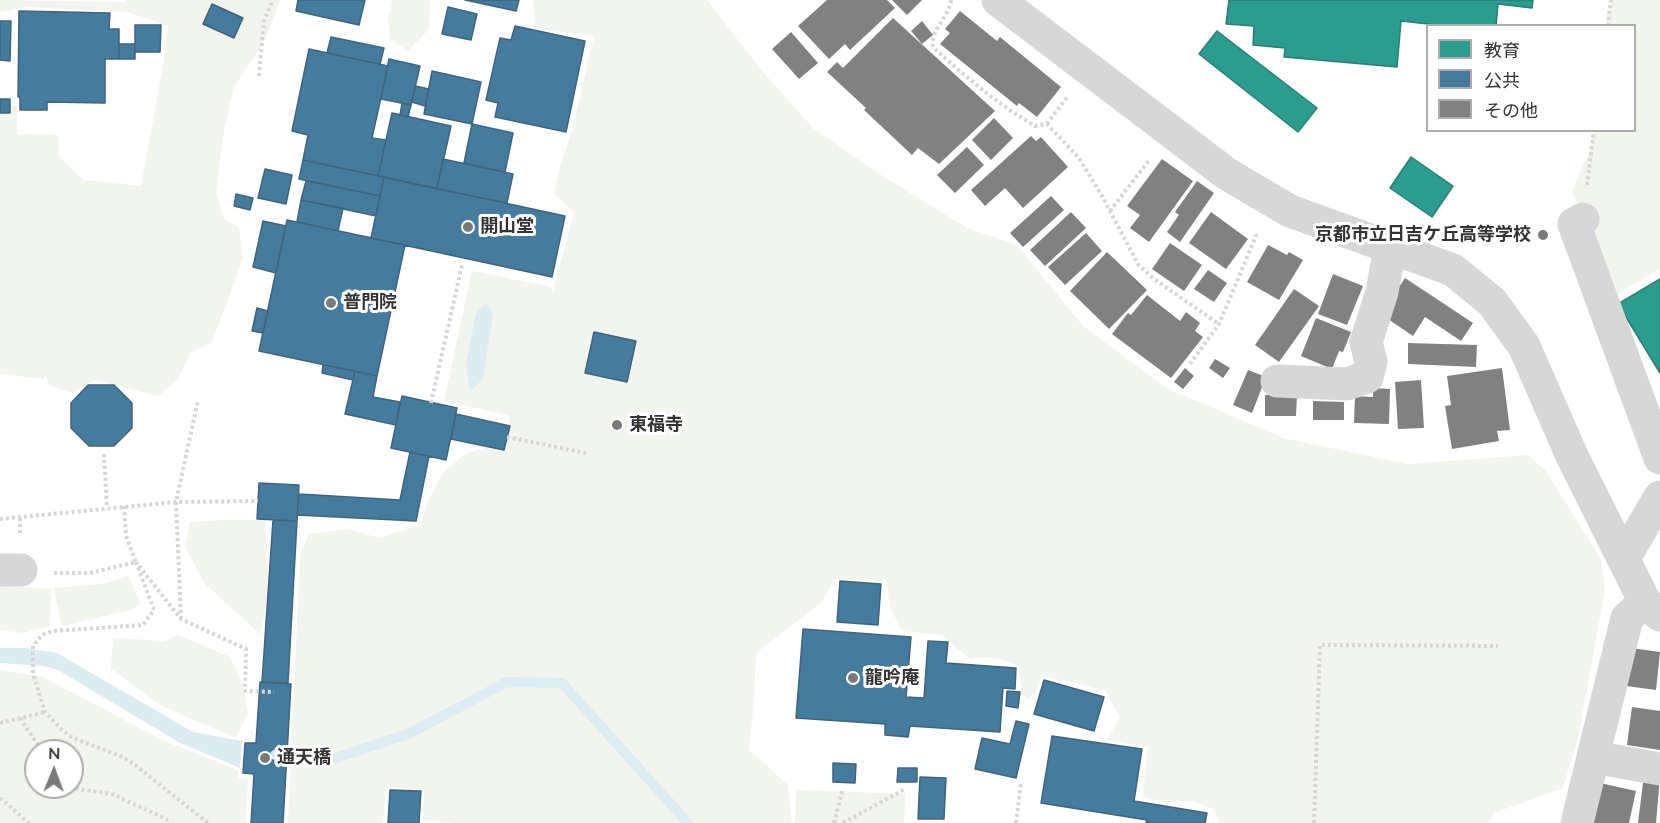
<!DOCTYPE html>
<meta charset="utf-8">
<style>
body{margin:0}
#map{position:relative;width:1660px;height:823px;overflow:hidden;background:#fff;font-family:Mulish,"Noto Sans JP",sans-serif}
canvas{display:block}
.legend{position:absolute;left:1426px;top:24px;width:210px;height:108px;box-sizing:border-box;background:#fff;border:2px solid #adadad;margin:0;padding:8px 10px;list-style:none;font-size:18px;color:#333}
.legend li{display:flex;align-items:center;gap:12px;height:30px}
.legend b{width:30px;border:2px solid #adadad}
.north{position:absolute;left:24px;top:739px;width:60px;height:60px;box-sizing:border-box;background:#fff;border:2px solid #adadad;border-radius:50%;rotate:1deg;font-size:16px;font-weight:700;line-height:24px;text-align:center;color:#333}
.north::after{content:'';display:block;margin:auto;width:21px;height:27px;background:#7a7a7a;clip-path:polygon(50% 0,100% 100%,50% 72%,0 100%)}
</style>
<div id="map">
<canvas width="1660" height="823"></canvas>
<ul class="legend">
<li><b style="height:16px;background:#2a9d8f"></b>教育</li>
<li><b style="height:16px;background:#457b9d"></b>公共</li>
<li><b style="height:16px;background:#818181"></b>その他</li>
</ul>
<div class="north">N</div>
</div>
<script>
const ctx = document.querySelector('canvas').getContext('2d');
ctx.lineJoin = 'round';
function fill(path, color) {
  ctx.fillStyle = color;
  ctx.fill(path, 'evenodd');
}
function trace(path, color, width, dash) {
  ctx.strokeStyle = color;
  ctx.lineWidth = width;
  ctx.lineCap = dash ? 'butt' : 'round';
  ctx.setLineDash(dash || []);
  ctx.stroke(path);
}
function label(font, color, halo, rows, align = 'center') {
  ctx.font = font + ' Mulish,"Noto Sans JP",sans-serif';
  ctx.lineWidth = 6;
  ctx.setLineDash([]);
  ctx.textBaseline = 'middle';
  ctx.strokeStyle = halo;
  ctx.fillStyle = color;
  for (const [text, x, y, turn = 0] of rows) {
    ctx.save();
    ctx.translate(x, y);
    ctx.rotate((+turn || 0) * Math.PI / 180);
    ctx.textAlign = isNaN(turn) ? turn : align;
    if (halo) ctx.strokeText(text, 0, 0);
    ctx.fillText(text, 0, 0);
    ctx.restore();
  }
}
const green = new Path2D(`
 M0 0 126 2V0H280L266 39 234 87 224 131 216 192 224 219 239 228 243 259 212 342 190 353 178 379 158 396 94 380 73 393 50 386 45 374 44 379 0 374V106H17V134L58 135 59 157 84 180 141 186 165 54 168 26 128 12 26 7 0 12Z
 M393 0H430L429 29 408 51 390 39 388 17Z
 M533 0H707L762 71 813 128 878 173 967 228 1017 245 1083 326 1166 388 1283 438 1408 464 1528 455 1545 470 1601 559 1605 590 1578 738 1563 788 1494 813 1488 823H1219L1214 809 1193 801 1165 802 1143 797 1147 747 1107 740 1120 717 1105 690 1042 676 1035 693 1027 699 1021 690 1019 666C1003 659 989 656 970 659L942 635 902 631 890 607 886 581 834 579 822 602 756 653 754 701 749 750 788 785 792 823H458L423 820 424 790 386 787 383 823H288L300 555 309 534 348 529 379 538 420 525 428 501 442 474 465 454 488 447 511 429 508 415 444 401 472 271 551 287 553 291 574 213 554 194 559 170 573 127 594 36 536 29Z
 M1609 0H1660V269L1614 296 1572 191 1590 150 1593 131 1634 130V26L1606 25Z
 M226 520H265C267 557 272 598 260 634L205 584 185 547 190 522Z
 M129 576 140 603 134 609 62 626 54 588 101 584Z
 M0 586 51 589 50 626 23 633 0 630Z
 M178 635 230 657 243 684 248 713 236 738 162 706 111 669 113 638 164 641Z
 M0 670 43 677 162 740 238 770V778L248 779 246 823H0ZM36 751H72V787H36Z
 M796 790 905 794 904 823H795Z`);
const water = new Path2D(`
 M486 304 493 313 483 379 470 391 466 364 476 313Z
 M0 648H26L57 653 193 732 242 741 240 768 180 743 58 670 44 666 0 663Z`);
const schools = new Path2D(`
 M1229 0H1533L1532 8 1498 4 1496 26H1447L1401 21 1397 67 1284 57 1285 48 1253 45 1254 26 1226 24Z
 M1217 31 1317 108 1298 132 1199 54Z
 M1411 157 1453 186 1432 217 1390 188Z
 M1660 279V373L1618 304Z`);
const public = new Path2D(`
 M298 0H365L359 25 296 11Z
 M465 0H519L516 11Z
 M212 4 243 18 234 38 203 24Z
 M448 7 477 14 471 40 442 34Z
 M19 11 110 13 109 29H119V59H105V103L47 102V110H20V97H18Z
 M0 21H11L10 61 0 60Z
 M135 25H161L160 52H135Z
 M515 26 585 41 566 132 495 117 498 103 486 100 500 38 511 40Z
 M331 37 384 48 380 64 327 53Z
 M119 44H135V59H119Z
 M309 49 388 66 372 138 386 140 378 176 303 160 308 135 292 131Z
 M389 59 420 66 411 105 381 99Z
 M432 71 481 82 472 124 424 114Z
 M415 86 429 89 425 106 412 102Z
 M0 99H10V113H0Z
 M402 103 411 105 408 117 400 115Z
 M392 113 451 126 437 189 378 176Z
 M472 124 513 133 505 172 464 163Z
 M443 159 513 174 507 203 437 189Z
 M303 160 384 177 380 196 299 179Z
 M265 169 292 175 286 204 258 198Z
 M384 177 565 216 552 277 371 238Z
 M306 181 380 196 376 216 301 200Z
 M236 194 253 198 250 210 234 206Z
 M301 200 343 208 338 231 297 222Z
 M287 220 405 245 377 376 259 351Z
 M263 221 286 226 276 273 253 267Z
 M257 308 268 311 263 333 252 331Z
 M594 332 636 341 627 382 585 373Z
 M323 365 355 371 353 380 322 373Z
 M355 371 377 376 373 397 400 402 396 425 345 414Z
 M88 385H114L132 403V428L114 446H89L71 428V403Z
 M402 396 457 408 446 460 391 448Z
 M456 414 510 426 504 450 451 439Z
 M410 452 429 456 416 521 297 515 299 494 400 500Z
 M259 483 299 485 297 521 257 519Z
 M273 520 297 521 288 683 262 682Z
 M840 581 881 584 878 625 837 622Z
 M803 629 911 637 906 697 924 698 928 641 948 642 946 663 1016 668 1015 689 1003 688 1000 732 910 726 908 737 885 735V724L796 718Z
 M1044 680 1104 697 1094 731 1034 714Z
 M260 682 291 684 283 823H251L254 774 243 773 245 743H256Z
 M1007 691 1020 692 1018 708 1006 706Z
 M1016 721 1029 724 1016 778 975 769 982 738 1010 744Z
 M1052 736 1142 749 1134 801 1207 813 1205 823H1146L1147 820 1041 803Z
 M833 763 856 764 855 783 833 782Z
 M898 768H917V782H897Z
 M920 777 946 778 944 819H918Z
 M390 790 421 791 419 823H388Z`);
const stream = new Path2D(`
 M275 755 336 758 408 734 507 682 562 683 688 823`);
const building = new Path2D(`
 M827 0H887L895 8 850 50 845 44 829 59 798 26Z
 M892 0H922L907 15Z
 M960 11 997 41 1000 37 1061 87 1037 117 1019 103 1017 106 940 44 950 33 945 29Z
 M893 18 995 111 939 164 918 148 912 155 864 110 866 108 827 72 837 62 843 68Z
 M922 21 933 35 922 44 911 31Z
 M791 32 818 63 799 79 772 49Z
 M994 118 1013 138 991 160 972 140Z
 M1031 136 1036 141 1041 137 1068 167 1023 208 1005 188 985 206 971 190Z
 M967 147 984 165 955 193 937 175Z
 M1162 159 1193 181 1149 242 1130 228 1140 215 1127 206Z
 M1197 181 1214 193 1180 242 1167 232 1179 215 1175 212Z
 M1051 196 1064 210 1023 247 1010 233Z
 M1071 212 1086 228 1045 266 1030 250Z
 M1211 212 1248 239 1226 269 1189 243Z
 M1086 233 1102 251 1065 285 1048 267Z
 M1170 243 1202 265 1184 291 1152 269Z
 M1268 245 1287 255 1289 252 1303 260 1279 300 1247 282Z
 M1107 252 1147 290 1109 329 1070 291Z
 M1208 270 1227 283 1214 302 1194 289Z
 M1333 274 1363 286 1347 325 1318 314Z
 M1405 278 1473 323 1461 341 1425 317 1413 336 1385 317 1393 296Z
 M1294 289 1319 306 1279 362 1255 345Z
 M1147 295 1180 321 1186 312 1200 323 1195 331 1203 337 1171 378 1112 334 1128 313 1131 315Z
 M1316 318 1351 332 1343 352 1339 351 1332 369 1301 356Z
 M1408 343 1477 345 1476 367 1408 364Z
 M1215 359 1230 368 1223 378 1209 368Z
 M1185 368 1194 376 1183 389 1174 382Z
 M1502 368 1510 430 1497 431 1499 441 1452 449 1445 406 1451 405 1447 376Z
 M1248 370 1266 377 1252 413 1233 405Z
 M1421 380 1424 428 1398 429 1395 382Z
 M1373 388 1390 389 1389 424 1354 423 1355 396 1373 397Z
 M1265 395H1297L1296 416H1265Z
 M1313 401 1344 402V420H1313Z
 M1631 648 1660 652 1656 690 1626 686Z
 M1632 707 1660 711V750L1627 745Z
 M1644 775 1660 777 1656 823H1638Z
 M1600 783 1636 791 1629 823H1590Z`);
const path = new Path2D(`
 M951 0C949 17 930 30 933 47 965 77 998 104 1035 126L1047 124 1079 158 1102 196 1138 264 1154 279 1219 324
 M1608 26 1611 0
 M259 76 264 21 273 0
 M1047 124 1068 96
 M1587 185 1594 130
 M1110 211 1150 159
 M1190 364 1219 324 1256 236 1253 232
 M431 403 462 265
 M507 437 586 453
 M104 454 107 508
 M20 518V536
 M0 519 176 502 258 501
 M136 562 154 610 143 625 53 631 42 635 33 646V674L45 712 61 729 73 738 123 757 135 765 208 823
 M139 566 181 619 246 649 245 691 274 692
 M54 573H90L136 562 126 536 124 506
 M181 619 176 502 198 400
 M20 718 42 751
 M0 723 45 712
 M72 783 78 789 112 794 166 819 171 823
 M0 798 29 823
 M834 823 843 788
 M843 823 905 789
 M1016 823 1021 783
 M1314 823 1320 645 1498 646`);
const minor = new Path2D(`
 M998 0 1227 174 1290 211 1453 270 1492 302 1524 346 1572 456 1645 602 1660 615
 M1583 219 1574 224 1660 458
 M1277 381 1347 384 1367 377 1371 362 1366 342 1382 292 1390 248
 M1624 558 1660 497
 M0 570H21
 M1593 757 1660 769
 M1577 823 1627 618 1645 602`);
const markers = [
 [468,227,6,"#7a7a7a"],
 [1543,235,6,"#7a7a7a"],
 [331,303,6,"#7a7a7a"],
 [617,425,6,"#7a7a7a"],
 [853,678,6,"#7a7a7a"],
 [265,758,6,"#7a7a7a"]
];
const poiNames = [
 ["開山堂",480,227],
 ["京都市立日吉ケ丘高等学校",1531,235,"right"],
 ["普門院",343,303],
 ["東福寺",629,425],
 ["龍吟庵",865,678],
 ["通天橋",277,758]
];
fill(green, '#f1f5ed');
fill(water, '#ddebf3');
fill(schools, '#2a9d8f');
trace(schools, '#2d7d73', 1.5);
fill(public, '#457b9d');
trace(public, '#40657d', 1.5);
trace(stream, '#ddebf3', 10);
fill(building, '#818181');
trace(path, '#d6d6d6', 4, [3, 3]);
trace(minor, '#d7d7d7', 33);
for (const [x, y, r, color] of markers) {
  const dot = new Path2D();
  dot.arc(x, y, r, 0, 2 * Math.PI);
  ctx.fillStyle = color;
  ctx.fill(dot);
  trace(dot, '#fff', 2);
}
label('bold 18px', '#333', '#fff', poiNames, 'left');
</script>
